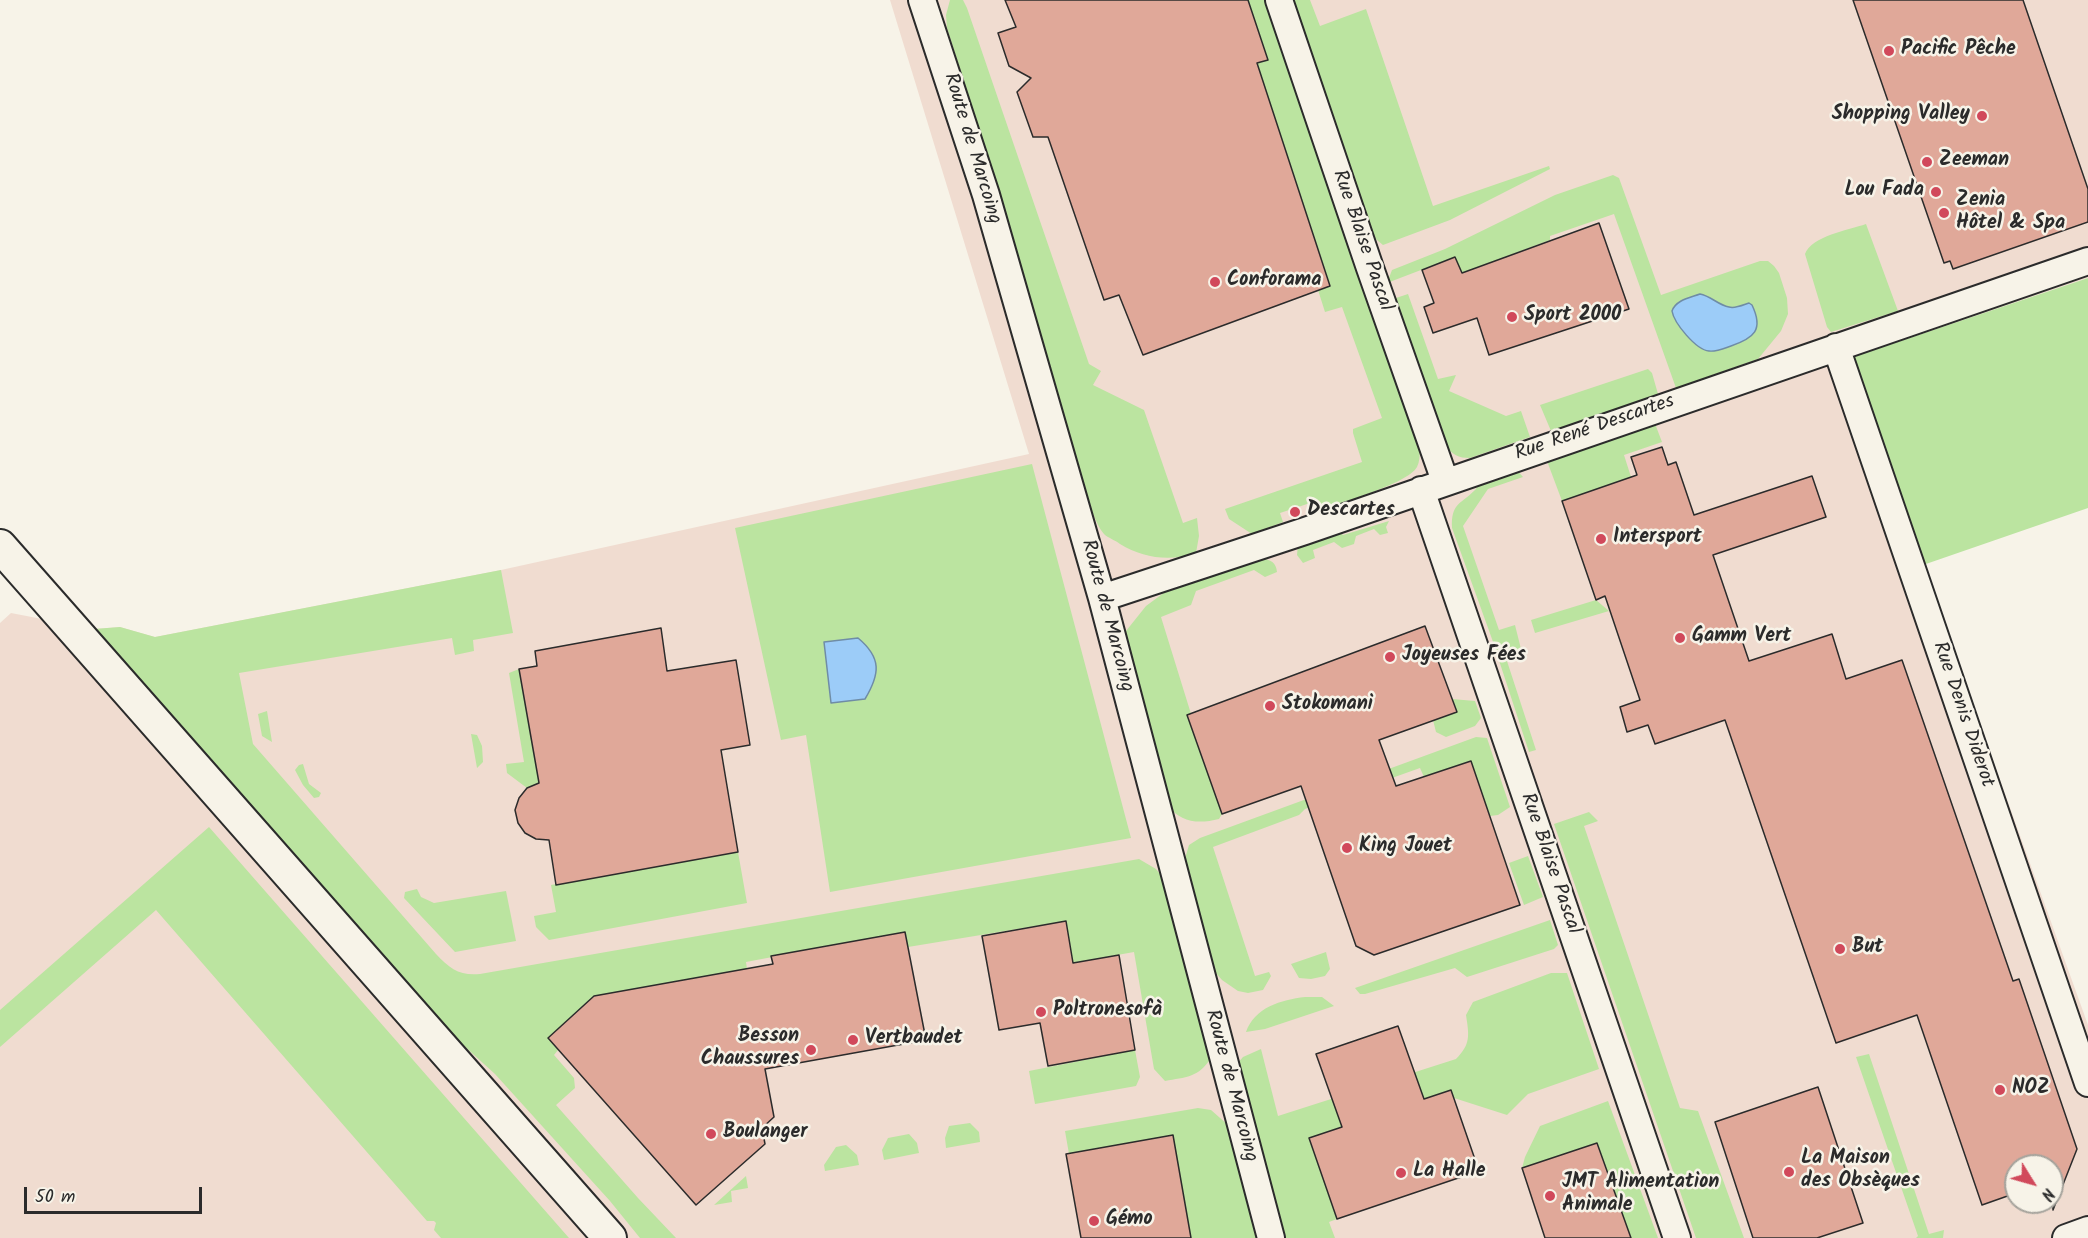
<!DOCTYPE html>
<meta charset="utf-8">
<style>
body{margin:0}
#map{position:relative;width:2088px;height:1238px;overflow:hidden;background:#f7f3e8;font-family:Kalam,sans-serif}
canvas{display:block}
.north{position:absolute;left:2004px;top:1154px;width:60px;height:60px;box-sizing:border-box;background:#f7f3e8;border:2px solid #a5a39c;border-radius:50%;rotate:127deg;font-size:16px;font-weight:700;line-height:24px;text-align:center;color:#2b2b2b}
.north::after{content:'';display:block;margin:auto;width:21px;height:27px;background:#d1495b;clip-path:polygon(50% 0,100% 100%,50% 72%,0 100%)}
.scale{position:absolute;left:24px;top:1187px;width:178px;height:27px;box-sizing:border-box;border:3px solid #2b2b2b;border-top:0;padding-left:8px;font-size:18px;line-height:21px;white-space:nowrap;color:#2b2b2b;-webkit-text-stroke:4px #f7f3e8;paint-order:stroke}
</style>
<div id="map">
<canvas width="2088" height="1238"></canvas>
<div class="north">N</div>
<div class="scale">50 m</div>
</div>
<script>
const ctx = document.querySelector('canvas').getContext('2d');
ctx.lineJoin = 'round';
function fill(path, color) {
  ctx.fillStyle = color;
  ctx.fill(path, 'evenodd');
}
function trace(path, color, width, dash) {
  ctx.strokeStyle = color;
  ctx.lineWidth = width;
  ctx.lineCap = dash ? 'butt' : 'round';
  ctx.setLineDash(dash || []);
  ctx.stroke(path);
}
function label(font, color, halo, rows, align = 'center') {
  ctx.font = font + ' Kalam,sans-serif';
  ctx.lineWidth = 5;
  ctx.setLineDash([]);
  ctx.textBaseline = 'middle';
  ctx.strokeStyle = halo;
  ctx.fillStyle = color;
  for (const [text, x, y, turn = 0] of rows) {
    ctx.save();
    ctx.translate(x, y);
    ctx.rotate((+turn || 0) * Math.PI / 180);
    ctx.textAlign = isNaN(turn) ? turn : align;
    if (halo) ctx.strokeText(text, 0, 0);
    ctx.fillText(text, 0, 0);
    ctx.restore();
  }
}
const built = new Path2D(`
 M890 0H2088V278L1853 357 1923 565 2088 1025V1238H0V623L11 613 94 629 120 627 155 637 501 570 1029 454ZM2016 1166H2052V1202H2016Z`);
const green = new Path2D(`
 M950 0H963L967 8 1089 364 1101 371 1093 385 1144 410 1183 523 1197 518 1199 536 1196 553C1170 562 1143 558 1120 544 1115 540 1108 538 1104 534 1098 527 1095 518 1091 509L994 177 947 28 946 15Z
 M1248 0H1267L1416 434C1419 445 1422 456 1417 467 1408 484 1334 505 1313 512L1310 503 1280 513 1283 522 1252 534 1229 519 1225 509 1362 462 1353 433V429L1382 418 1342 307 1325 312 1318 290 1330 285 1257 63 1268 59Z
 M1290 0H1310L1320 26 1366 9 1433 206 1549 166 1550 169 1450 220 1383 245 1371 235Z
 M1613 175 1619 178 1661 295 1760 261H1768L1774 266 1779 273 1787 298 1788 314 1781 331 1758 359 1676 388 1614 214 1550 236V240L1462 273 1455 257 1387 283 1392 270 1445 249 1555 195Z
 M1866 224 1898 311 1831 332 1827 327 1805 254C1812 236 1848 230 1866 224Z
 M2088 278V508L1923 565 1853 357Z
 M1408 294 1438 379 1456 375 1449 391 1506 416 1521 411 1530 437 1470 458C1458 458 1453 455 1445 445L1393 299Z
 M1648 369 1652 373 1658 394 1551 431 1540 405Z
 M1654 421 1662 442 1624 455 1631 477 1562 501 1547 461 1551 457Z
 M1032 464 1131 838 830 892 806 735 781 740 735 528Z
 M1517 470 1523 477 1488 489 1463 526 1499 630 1515 625 1522 653 1506 658 1536 750 1529 752 1492 639 1452 528C1451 503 1460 505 1475 490 1477 488 1478 484 1481 483 1490 477 1506 474 1517 470Z
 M1389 521 1386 527 1388 533 1380 535 1374 529 1356 536 1354 544 1342 548 1334 542 1313 550 1315 558 1303 563 1297 555 1298 545 1339 531 1343 535Z
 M1261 558C1271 560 1276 562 1277 572L1265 577 1254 570 1196 591 1191 605 1161 617 1222 814 1219 819C1199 824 1180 823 1168 805L1128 653 1126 631 1146 606 1165 592Z
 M501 570 513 633 473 640 474 651 455 655 452 638 239 673 253 744 436 954C450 969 460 976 480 974L1139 859 1156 869 1164 879 1211 1058C1198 1078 1186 1077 1165 1081L1154 1069 1134 952 1073 963 1066 921 908 947 904 932 746 962 747 969 594 996 548 1038 558 1050 554 1055 574 1078 575 1088 556 1105 638 1198 676 1238H640L610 1201 495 1074 440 1024 94 629 120 627 155 637Z
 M1596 600 1609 611 1535 633 1531 620Z
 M519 669 539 783 527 788 507 773 506 764 524 762 509 673Z
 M1452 699 1475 701 1481 718 1475 726 1446 737 1436 732 1433 720Z
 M267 711 272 742 262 736 258 714Z
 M471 734 477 735 482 746 483 762 477 768Z
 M1476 737 1487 738 1510 807 1498 815 1490 816 1470 761 1424 777 1420 768 1305 809 1299 815 1213 847 1255 976 1269 972 1271 976 1263 990 1248 993 1238 991 1222 980 1215 972 1184 862 1189 845 1200 838Z
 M303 764 309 784 321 793 319 797 314 798 303 785 295 770 299 765Z
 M1589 812 1598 821 1584 826 1680 1108 1698 1111 1744 1238H1696L1554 824Z
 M209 827 569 1238H441L434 1230 436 1223 434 1221H427L156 910 0 1047V1010Z
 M738 852 747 903 549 940 536 927 534 916 556 912 551 885Z
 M1528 856 1543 897 1524 905 1509 863Z
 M417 889 421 897 434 903 506 891 516 941 455 952 404 898 405 892Z
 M1550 920 1558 945 1554 949 1467 977 1455 968 1365 994H1360L1355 988Z
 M1326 952 1330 969 1325 976 1311 979 1299 978 1291 964Z
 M1551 973H1567L1599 1069 1528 1094 1507 1115 1454 1098 1451 1090 1309 1138 1337 1219 1329 1222 1335 1238H1283L1237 1064 1243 1057 1261 1049 1278 1116 1456 1059C1471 1044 1469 1035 1466 1015L1473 1002Z
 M1305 997H1322L1334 1006 1265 1029 1246 1032C1255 1007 1281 1000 1305 997Z
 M1135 1050 1140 1077 1136 1086 1035 1104 1029 1071Z
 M1869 1054 1929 1234 1944 1230 1943 1238H1916L1918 1236 1856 1057Z
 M1608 1101 1658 1238H1631L1597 1143 1522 1168 1525 1157 1540 1126Z
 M1198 1108 1211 1110 1228 1125 1257 1238H1191L1069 1154 1065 1131Z
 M970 1123 979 1132 980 1142 946 1148 945 1138 949 1126Z
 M909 1134 917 1143 919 1153 884 1160 882 1150 888 1138Z
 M846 1145 857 1155 859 1165 825 1171 824 1165 836 1147Z
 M746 1176 748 1188 731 1191 732 1202 714 1205Z`);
const water = new Path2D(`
 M1700 294C1711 296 1718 305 1729 307 1735 309 1743 305 1749 303L1752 305C1764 330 1754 338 1731 346 1725 348 1716 352 1709 351 1696 350 1674 323 1672 311 1676 300 1689 298 1700 294Z
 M858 638C882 658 880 674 865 699L831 703 824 642Z`);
const building = new Path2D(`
 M1005 0H1248L1268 60 1257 63 1330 286 1143 355 1119 295 1104 300 1048 137H1033L1017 92 1031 78 1009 66 998 33 1016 27Z
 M1853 0H2023L2088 189V222L1953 269 1950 261 1944 263Z
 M1599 223 1629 309 1489 355 1477 318 1433 333 1424 307 1434 303 1422 270 1455 257 1462 273Z
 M1662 447 1668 465 1676 462 1694 515 1812 476 1826 517 1713 555 1749 661 1832 634 1846 679 1902 660 2013 981 2019 979 2077 1149 2053 1210 2052 1166H2016V1193L1982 1205 1917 1015 1836 1043 1725 720 1655 744 1648 725 1627 732 1620 707 1640 700 1605 596 1596 600 1562 501 1637 475 1631 457Z
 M1425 626 1457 712 1379 740 1396 786 1471 761 1520 905 1374 955 1356 946 1301 786 1222 814 1187 715Z
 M661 628 667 671 736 660 750 745 721 750 738 852 556 885 549 840 536 839 525 833 518 823 515 810 519 798 527 788 539 783 519 669 537 666 535 651Z
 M1066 921 1073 963 1119 955 1135 1050 1048 1066 1040 1023 999 1030 982 936Z
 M905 932 926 1040 765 1069 774 1117 762 1128 765 1144 696 1205 548 1038 594 996 773 964 771 956Z
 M1398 1026 1424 1099 1451 1090 1479 1171 1337 1219 1309 1138 1342 1127 1316 1054Z
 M1818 1087 1863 1223 1817 1238H1753L1715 1122Z
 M1173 1135 1191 1238H1081L1066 1154Z
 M1597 1143 1631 1238H1545L1522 1168Z`);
const minor = new Path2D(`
 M922 0 986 195 1102 598 1271 1238
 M1279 0 1370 268 1445 481
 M1836 347 2088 1083
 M1421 490 1677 1238
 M1102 598 1305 531 2088 261
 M2066 1238 2088 1230`);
const major = new Path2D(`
 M0 546 610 1238`);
const markers = [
 [1889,51,6,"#d1495b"],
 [1982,116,6,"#d1495b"],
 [1927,162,6,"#d1495b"],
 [1936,192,6,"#d1495b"],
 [1944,213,6,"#d1495b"],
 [1215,282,6,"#d1495b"],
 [1512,317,6,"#d1495b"],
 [1295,512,6,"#d1495b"],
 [1601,539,6,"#d1495b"],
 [1680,638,6,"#d1495b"],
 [1390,657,6,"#d1495b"],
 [1270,706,6,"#d1495b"],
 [1347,848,6,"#d1495b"],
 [1840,949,6,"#d1495b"],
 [1041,1012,6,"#d1495b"],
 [853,1040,6,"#d1495b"],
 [811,1050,6,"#d1495b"],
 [2000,1090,6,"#d1495b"],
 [711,1134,6,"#d1495b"],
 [1789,1172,6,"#d1495b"],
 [1401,1173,6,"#d1495b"],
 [1550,1196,6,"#d1495b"],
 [1094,1221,6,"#d1495b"]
];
const poiNames = [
 ["Pacific Pêche",1901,51],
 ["Shopping Valley",1970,116,"right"],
 ["Zeeman",1939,162],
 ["Lou Fada",1924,192,"right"],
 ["Zenia",1956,202],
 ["Hôtel & Spa",1956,225],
 ["Conforama",1227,282],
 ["Sport 2000",1524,317],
 ["Descartes",1307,512],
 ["Intersport",1613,539],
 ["Gamm Vert",1692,638],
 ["Joyeuses Fées",1402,657],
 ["Stokomani",1282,706],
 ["King Jouet",1359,848],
 ["But",1852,949],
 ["Poltronesofà",1053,1012],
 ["Besson",799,1038,"right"],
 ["Chaussures",799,1061,"right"],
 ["Vertbaudet",865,1040],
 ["NOZ",2012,1090],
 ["Boulanger",723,1134],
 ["La Maison",1801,1160],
 ["des Obsèques",1801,1183],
 ["La Halle",1413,1173],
 ["JMT Alimentation",1562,1184],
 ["Animale",1562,1207],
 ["Gémo",1106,1221]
];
const streetNames = [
 ["Route de Marcoing",971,149,73],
 ["Rue Blaise Pascal",1361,241,71],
 ["Rue René Descartes",1595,429,-19],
 ["Route de Marcoing",1106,616,75],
 ["Rue Denis Diderot",1962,715,71],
 ["Rue Blaise Pascal",1549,864,71],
 ["Route de Marcoing",1230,1086,75]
];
fill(built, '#f0dcd0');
fill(green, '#bbe4a0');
fill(water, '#9cccf8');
trace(water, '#6f8ca6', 1.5);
fill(building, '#e0a899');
trace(building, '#2b2b2b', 1.5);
trace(minor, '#2b2b2b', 30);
trace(major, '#2b2b2b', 36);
trace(minor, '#f7f3e8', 26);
trace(major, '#f7f3e8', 32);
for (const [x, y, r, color] of markers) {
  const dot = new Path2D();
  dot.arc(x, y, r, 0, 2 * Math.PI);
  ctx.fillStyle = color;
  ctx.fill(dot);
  trace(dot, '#f7f3e8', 2);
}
label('bold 20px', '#2b2b2b', '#f7f3e8', poiNames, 'left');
label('20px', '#2b2b2b', '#f7f3e8', streetNames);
</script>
